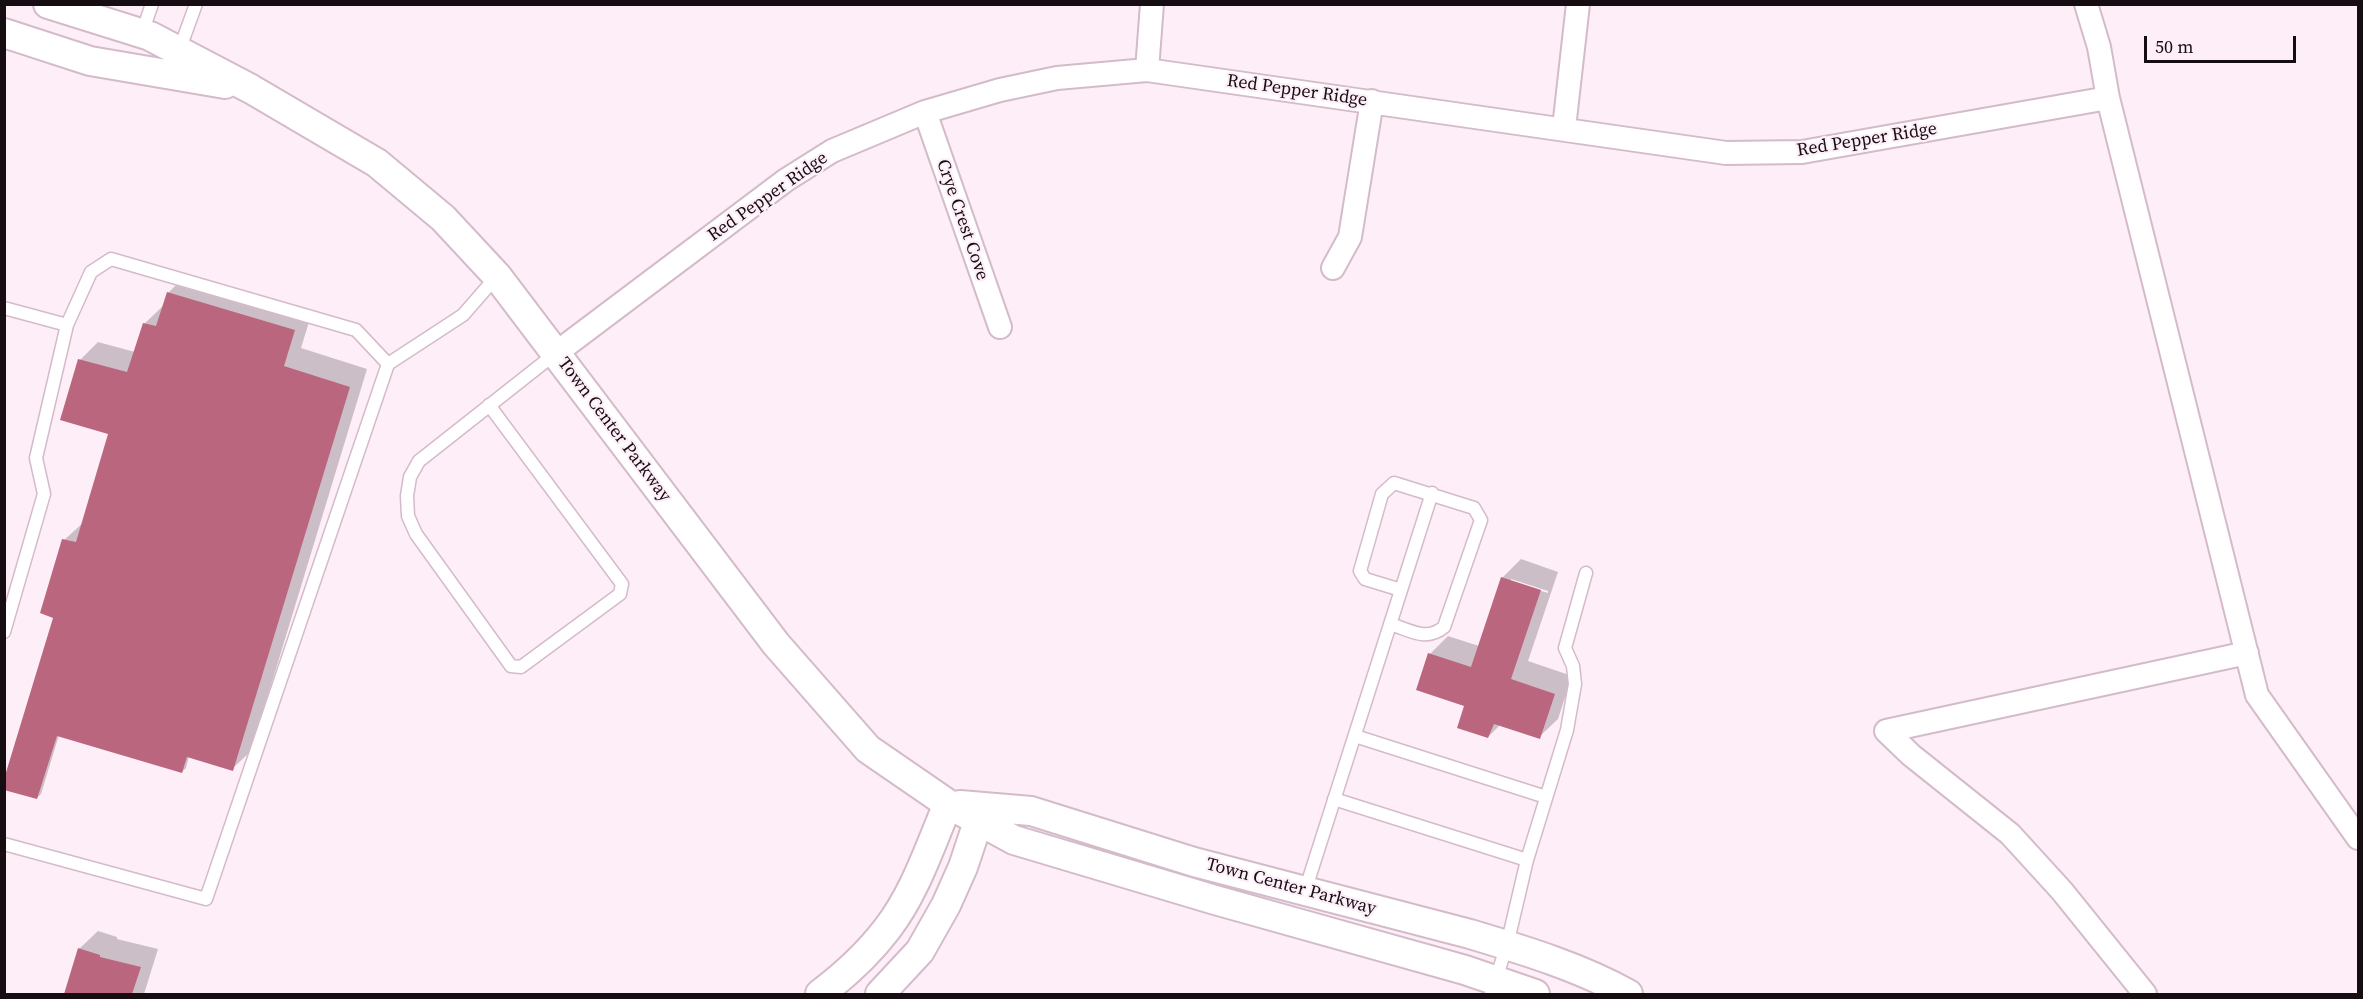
<!DOCTYPE html>
<style>
body{margin:0}
#map{position:relative;width:2363px;height:999px;overflow:hidden;background:#feeef8;font-family:"Source Serif 4",serif}
canvas{display:block}
.frame{position:absolute;inset:0;border:6px solid #150d12;pointer-events:none}
.scale{position:absolute;left:2144px;top:36px;width:152px;height:27px;box-sizing:border-box;border:3px solid #150d12;border-top:0;padding-left:8px;font-size:18px;line-height:21px;white-space:nowrap;color:#150d12;-webkit-text-stroke:4px #feeef8;paint-order:stroke}
</style>
<div id="map">
<canvas width="2363" height="999"></canvas>
<div class="frame"></div>
<div class="scale">50 m</div>
</div>
<script>
const ctx = document.querySelector('canvas').getContext('2d');
ctx.lineJoin = 'round';
function fill(path, color) {
  ctx.fillStyle = color;
  ctx.fill(path, 'evenodd');
}
function trace(path, color, width, dash) {
  ctx.strokeStyle = color;
  ctx.lineWidth = width;
  ctx.lineCap = dash ? 'butt' : 'round';
  ctx.setLineDash(dash || []);
  ctx.stroke(path);
}
function label(font, color, halo, rows, align = 'center') {
  ctx.font = font + ' "Source Serif 4",serif';
  ctx.lineWidth = 4.5;
  ctx.setLineDash([]);
  ctx.textBaseline = 'middle';
  ctx.strokeStyle = halo;
  ctx.fillStyle = color;
  for (const [text, x, y, turn = 0] of rows) {
    ctx.save();
    ctx.translate(x, y);
    ctx.rotate((+turn || 0) * Math.PI / 180);
    ctx.textAlign = isNaN(turn) ? turn : align;
    if (halo) ctx.strokeText(text, 0, 0);
    ctx.fillText(text, 0, 0);
    ctx.restore();
  }
}
const shadow = new Path2D(`
 M186 275 312 312 301 348 367 369 251 751 232 769 189 756 186 768 182 772 59 735 41 794 37 798 64 540 84 522 109 433 80 360 98 342 135 352 144 324 163 306 168 293Z
 M1521 559 1558 572 1528 661 1572 676 1558 719 1539 737 1501 724 1488 737 1430 654 1448 636 1479 646 1502 578ZM1511 579 1548 591V593L1511 582Z
 M98 931 117 937V939L158 949 144 994H66L79 949Z`);
const building = new Path2D(`
 M167 292 295 330 284 366 350 387 233 771 187 757 182 773 57 736 37 799 4 790V779L53 618 40 613 62 539 76 542 108 434 60 420 78 359 127 372 143 323 156 326Z
 M1501 577 1541 590 1511 679 1555 694 1540 739 1494 724 1488 738 1457 728 1464 706 1416 690 1428 653 1471 667Z
 M78 948 100 955V957L141 967 132 994H64Z`);
const service = new Path2D(`
 M142 33 152 4
 M179 51 196 4
 M4 308 67 325
 M489 405 622 584 620 594 521 667 511 666 416 534 408 516 407 496 410 477 419 461 556 353
 M1390 624C1410 630 1426 642 1444 627L1481 520 1474 508 1394 483 1382 494 1360 571 1365 579 1401 590
 M4 632 44 494 36 458 67 325 91 272 111 259 356 330 388 364
 M1355 736 1546 797
 M1334 799 1527 860
 M4 844 206 899 388 364 463 315 497 276
 M1305 891 1432 493
 M1491 994 1507 945 1527 860 1567 730 1575 684 1573 666 1565 648 1586 573`);
const minor = new Path2D(`
 M2086 4 2099 47 2108 98 2257 695 2358 838
 M1147 70 1152 4
 M925 112 1000 327
 M1564 128 1578 4
 M1333 268 1350 237 1372 101
 M556 353 786 180 832 151 925 112 1000 90 1057 78 1147 70 1726 153 1802 152 2108 98
 M2145 994 2062 891 2010 834 1911 755 1886 731 2247 653`);
const tertiary = new Path2D(`
 M48 4 150 36 251 89 377 163 443 218 497 276 776 644 868 749 948 804 1014 840 1215 900 1465 970 1535 994
 M4 33 90 61 225 84
 M960 805 1031 811 1194 862 1470 934C1523 950 1580 967 1628 994
 M820 994C845 975 868 954 887 929 915 893 930 846 948 804
 M880 994 920 951 946 905 963 867 983 807`);
const streetNames = [
 ["Red Pepper Ridge",1297,91,8],
 ["Red Pepper Ridge",1867,140,-9],
 ["Red Pepper Ridge",768,197,-35],
 ["Crye Crest Cove",962,220,71],
 ["Town Center Parkway",614,430,53],
 ["Town Center Parkway",1291,887,15]
];
fill(shadow, '#0003');
fill(building, '#bb667f');
trace(service, '#d4bbca', 15);
trace(minor, '#d4bbca', 26);
trace(tertiary, '#d4bbca', 32);
trace(service, '#fff', 12);
trace(minor, '#fff', 22);
trace(tertiary, '#fff', 28);
label('18px', '#150d12', '#feeef8', streetNames);
</script>
